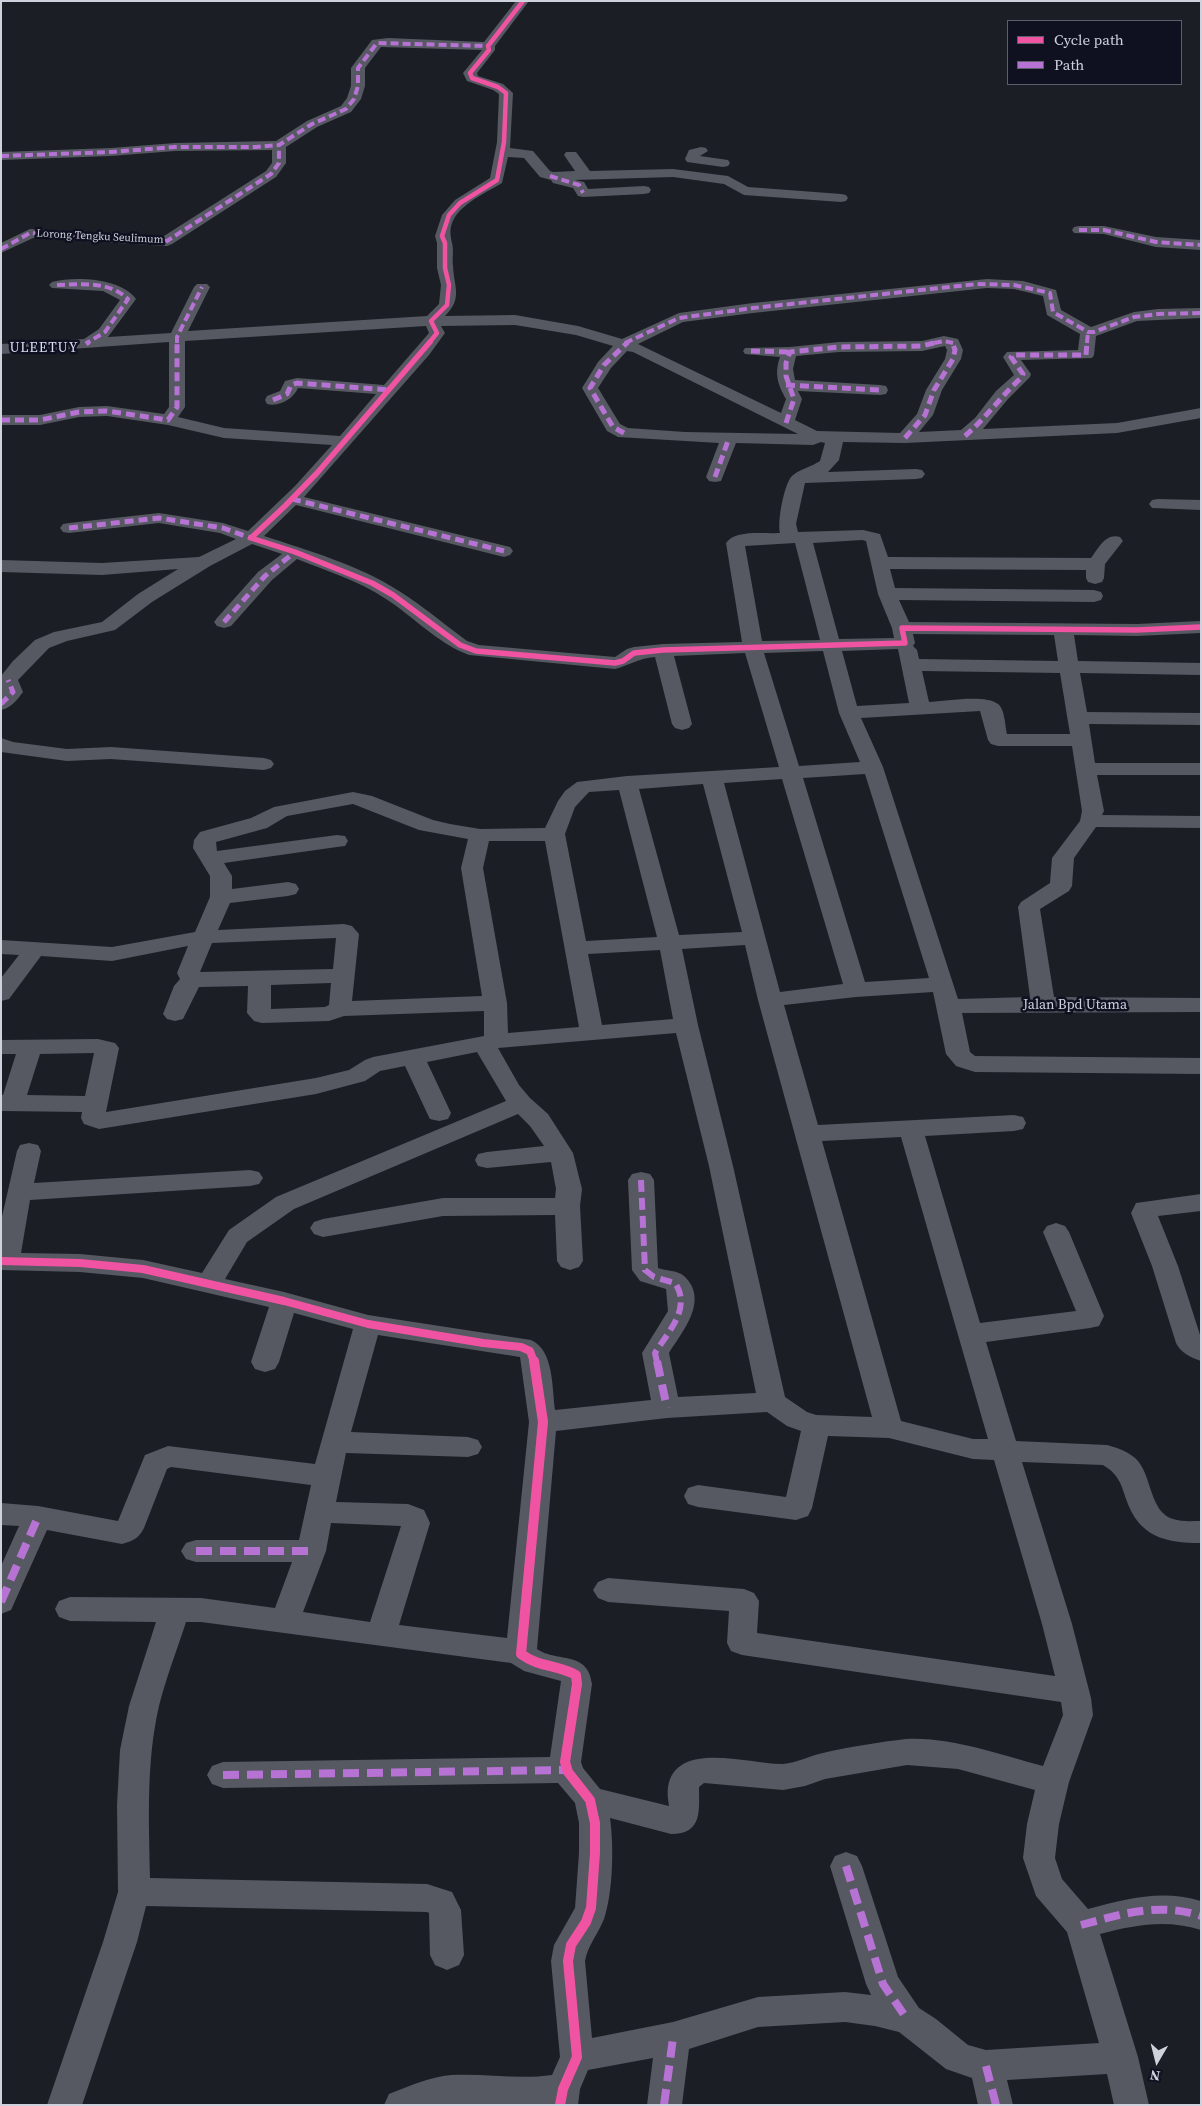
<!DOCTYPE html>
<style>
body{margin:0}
#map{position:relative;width:1202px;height:2106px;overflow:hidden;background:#1c1e26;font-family:"Source Serif 4",serif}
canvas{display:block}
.frame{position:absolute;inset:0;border:2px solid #cfd2dd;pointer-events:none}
.legend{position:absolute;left:1007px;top:20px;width:175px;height:65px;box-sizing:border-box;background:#0f1120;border:1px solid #5c5e6c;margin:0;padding:6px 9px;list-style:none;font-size:15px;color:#cfd2dd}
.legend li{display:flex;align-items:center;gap:10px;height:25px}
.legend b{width:25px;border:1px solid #5c5e6c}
.north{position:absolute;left:1132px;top:2036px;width:50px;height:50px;-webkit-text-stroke:4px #0f1120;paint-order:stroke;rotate:188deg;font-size:14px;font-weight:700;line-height:20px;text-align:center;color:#cfd2dd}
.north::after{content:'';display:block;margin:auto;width:18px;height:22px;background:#cfd2dd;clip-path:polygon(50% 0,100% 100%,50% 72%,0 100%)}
</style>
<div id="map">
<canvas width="1202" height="2106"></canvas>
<div class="frame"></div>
<ul class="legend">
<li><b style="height:6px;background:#f153a3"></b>Cycle path</li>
<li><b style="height:6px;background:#b673d3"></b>Path</li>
</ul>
<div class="north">N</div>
</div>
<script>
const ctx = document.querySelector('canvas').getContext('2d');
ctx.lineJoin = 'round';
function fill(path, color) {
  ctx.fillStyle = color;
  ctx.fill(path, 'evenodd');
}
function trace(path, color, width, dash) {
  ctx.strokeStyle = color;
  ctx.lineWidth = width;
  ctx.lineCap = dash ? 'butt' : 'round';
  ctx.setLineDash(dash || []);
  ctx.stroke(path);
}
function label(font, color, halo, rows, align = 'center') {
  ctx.font = font + ' "Source Serif 4",serif';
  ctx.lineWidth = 5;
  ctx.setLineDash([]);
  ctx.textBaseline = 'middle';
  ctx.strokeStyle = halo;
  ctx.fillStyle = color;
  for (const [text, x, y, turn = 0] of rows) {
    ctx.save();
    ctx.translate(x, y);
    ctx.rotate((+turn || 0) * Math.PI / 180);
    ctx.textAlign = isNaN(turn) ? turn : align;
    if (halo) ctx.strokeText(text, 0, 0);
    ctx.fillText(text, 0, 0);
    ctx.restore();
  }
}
const minor = new Path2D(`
 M516 1H529L495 46V50L477 73 478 76 503 84 513 93 510 148 533 151 550 171 553 172 575 171 564 155 566 152H576L590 171 673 169 728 176 748 187 841 194 846 195 848 198 846 201 841 202 744 195 724 184 673 177 575 180 584 182 588 189 644 186 649 187 651 190 649 193 644 194 583 197 578 196 573 188 553 183 551 180 540 177 524 158 508 157 502 183C487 192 465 202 455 217 449 227 450 233 452 243 454 250 452 259 453 266 454 288 463 298 445 316L515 315 578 326 622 339 679 313 753 303 987 279 1023 281 1056 290 1061 310 1091 327 1134 312 1158 309 1201 308V318L1137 321 1096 336 1094 355 1092 358 1021 360 1031 374 1030 377 1008 399 983 429 1117 423 1201 408V418L1117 433 905 443 843 442 839 460 828 472 916 469 922 470 925 474 922 478 916 479 805 483 796 524 798 532 863 530 880 534 888 557 1091 558C1099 548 1105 533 1120 537L1123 541 1105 564 1104 578 1102 582 1095 584 1088 582 1086 578V570L890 569 895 588 1094 590 1101 592 1103 596 1101 600 1094 602 899 600 909 622 1137 624 1201 621V633L1137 636 1074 635 1078 661 1201 663V675L1080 673 1087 712 1201 713V725L1089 724 1095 763H1201V775H1097L1104 811 1102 815 1201 816V828L1096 827 1074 858 1072 886 1069 891 1040 909 1054 997 1201 998V1012L962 1013 970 1052 975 1056 1201 1058V1074L975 1072 956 1066 946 1054 933 992 856 997 784 1005 818 1125 1014 1115 1023 1117 1026 1123 1023 1129 1014 1131 925 1136 980 1323 1076 1311 1043 1232 1047 1226 1056 1223 1065 1226 1069 1232 1104 1316 1099 1326 1090 1328 986 1342 1016 1441 1107 1445C1118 1448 1130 1452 1138 1461 1152 1478 1150 1512 1173 1519 1182 1522 1192 1521 1201 1521V1543C1165 1543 1139 1537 1126 1499 1121 1483 1118 1474 1103 1465L1022 1462 1072 1624 1091 1698 1093 1715 1069 1782 1059 1824 1055 1858 1062 1879 1088 1909C1126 1899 1161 1889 1201 1901V1930C1166 1919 1135 1925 1100 1934L1138 2057 1149 2105H1114L1107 2074 1007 2080 1013 2105H978L972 2078 946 2069 899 2032 875 2026 845 2022 758 2027 689 2049 682 2105H647L653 2058 588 2070 580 2089 578 2105H384L389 2094C409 2086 430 2077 451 2075 485 2073 518 2080 552 2075L560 2057 551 1961 554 1945 575 1908 579 1853V1823L575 1803 558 1783 223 1788 212 1784 207 1775 212 1766 223 1762 550 1757 561 1681 524 1671 511 1663 201 1622H186C177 1650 166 1678 159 1706 146 1762 149 1821 150 1878L427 1884 452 1892 461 1910 464 1955 459 1965 447 1970 435 1965 430 1955 429 1913 427 1912 146 1906 137 1942 82 2105H47L103 1942 118 1892 117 1805 120 1750 129 1706 156 1622 70 1621 59 1617 55 1609 59 1601 70 1597 201 1598 275 1608 292 1562H196L186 1559 181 1551 186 1543 196 1540H299L311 1485 171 1467 167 1469 144 1528C139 1538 133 1541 122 1544L47 1530 11 1610 1 1614V1566L19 1526 1 1525V1503L38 1506 118 1521 145 1455 168 1446 315 1464 353 1329 294 1313 279 1362 275 1369 265 1372 255 1369 251 1362 269 1307 143 1278 80 1272 1 1270V1221L17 1151 20 1145 29 1143 38 1145 41 1151 34 1183 250 1170 259 1172 263 1178 259 1184 250 1186 30 1200 21 1253 80 1254 143 1260 202 1273 229 1230 276 1197 506 1101 477 1052 427 1062 451 1113 448 1119 439 1121 430 1119 427 1113 405 1066 380 1071 365 1081 316 1094 99 1129 84 1124 81 1118 82 1112 1 1111V1095H3L16 1054H1V1040L98 1039 115 1043 119 1048 106 1112 316 1078 349 1070 365 1060 373 1057 484 1036V1011L344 1016 329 1021 262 1023 254 1021 247 1013 248 986 199 987 183 1019 175 1021 167 1019 163 1014 174 986 180 979 177 973 188 946 112 961 41 956 9 999 1 1001V978L19 955 1 954V940L112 947 195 932 210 897V876L193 848 194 840 200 832 251 818 274 807 353 792 372 796 433 820 450 824 480 829 545 828 558 801 565 791 577 782 627 776 779 767 745 653 674 656 692 724 689 728 682 730 675 728 672 724 655 657C639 658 630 665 615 669L469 655C437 643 414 617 386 599 359 581 327 571 297 559L272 580 231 626 224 628 217 626 214 622 217 618 258 572 282 554 252 544 210 566 152 602 115 630 67 641 49 648 18 680 23 692C17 700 11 708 1 710V676L13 661 35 640 54 632 102 622 138 594 178 569 102 575 1 572V560L102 563 199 557 236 539 220 533 159 523 69 533 63 532 60 528 63 524 69 523 159 513 223 523 248 531 295 486 332 445 224 438 168 425 107 416 79 417 40 425H1V415H40L79 407 107 406 164 414 169 407V342L1 354V344L84 339 99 329 120 300 103 291 52 288 49 285 52 282C75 276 121 278 136 299L108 337 171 333 194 287 197 284H207L210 287 188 331 427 316 439 304 441 285 437 268V243L435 236 442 215 455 200 490 178 497 142 499 94 493 90 467 81 463 73 482 50 381 47 365 68V86L361 99 351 112 317 127 286 147V163L276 177 172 244 167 246 33 238 1 253V243L30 229 164 236 266 171 272 163V150L175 151 111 156 1 160V152L111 148 175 143 276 141 307 121 341 106 347 98 351 86V68L372 40 388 38 484 42ZM987 288 1014 289 1043 296 1047 315 1080 334 1078 350 1007 352 1003 357 1014 375 996 391 975 418 961 430 919 432 933 415 942 390 961 359 963 350 958 339 944 336 922 341 839 342 790 347 745 348 743 351 745 354 780 357C774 374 778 385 786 399L781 413 638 344 683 322 753 313ZM515 325 576 335 613 346 598 362 582 388 607 431 618 437 719 443 706 477 709 481 715 482 721 481 736 443 813 445 821 442 825 443 820 461C811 467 800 469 792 476 784 484 777 522 780 533 765 534 735 529 726 543L742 642 663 644 634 647 627 649 615 657 479 645 467 641C444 624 423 606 399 591 361 566 307 550 264 536L296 505 504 557 510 555 513 551 510 547 304 497 429 355 445 333 441 326ZM426 326 429 333 384 385 297 378 285 381 280 391 267 396 265 400 267 404C280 407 293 399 298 388L376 394 340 436 224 428 178 417 185 407V341ZM945 346 947 350 945 359 926 390 917 414 900 433 817 431 795 420 802 399 798 391 880 395 886 394 888 390 886 386 880 385 795 380 793 369 796 356 839 352 922 351ZM627 351 633 352 798 434 685 432 628 428 620 424 598 388 611 368ZM862 540 866 541 878 594 892 628 894 638 839 639 813 543ZM795 543 820 640 762 641 745 546ZM913 634 1054 635 1058 661 919 659 917 650 913 646 915 643ZM898 649 909 703 857 706 842 651ZM823 651 839 713 860 762 799 766 764 653ZM922 671 1060 673 1070 734H1007C1005 726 1005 709 998 704 986 694 945 701 929 702ZM980 711 988 740 991 744 998 746H1072L1082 811 1080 821 1052 858 1050 883 1021 902 1018 907 1030 997 958 999 883 767 861 718ZM865 774 929 978 865 982 803 778ZM782 779 843 984 780 992 724 783ZM703 784 742 932 679 935 639 789ZM619 790 657 937 586 941 565 834 575 807 589 792ZM353 804 419 830 468 839 461 868 482 996 352 1001 359 934 352 926 344 924 218 930 230 903 288 896 296 894 299 889 296 884 288 882 232 889V876L224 863 337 847 345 846 348 841 345 836 337 835 217 851 216 842 267 828 287 816ZM489 841H545L579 1027 508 1033 507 1003 483 868ZM336 938 333 969 200 972 212 943ZM745 945 758 1000 872 1417 816 1415 807 1412 785 1397 733 1166 698 1025 682 949ZM660 950 673 1019 602 1025 588 954ZM331 983 329 1005 325 1007 271 1009V985ZM676 1033 709 1166 756 1393 678 1397 669 1353C682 1332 710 1300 684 1276 677 1270 666 1271 658 1268L654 1180 650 1174 641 1172 632 1174 628 1180 632 1270 640 1281 666 1289 668 1311 642 1353 651 1400 555 1410C552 1388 554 1350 531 1340L368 1315 284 1292 225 1279 247 1242 294 1209 518 1114 530 1126 544 1146 487 1152 478 1154 475 1160 478 1166 487 1168 551 1162 556 1189 555 1198H443L323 1219 314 1222 310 1228 314 1234 323 1237 443 1216 555 1215 557 1261 561 1267 570 1270 579 1267 583 1261 580 1206 582 1189 573 1153 548 1114 530 1098 519 1085 498 1048ZM94 1053 85 1096 27 1095 40 1054ZM901 1137 988 1439H973L901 1421 822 1141ZM378 1335 520 1357 529 1422 507 1638 399 1625 430 1523 424 1510 408 1504 336 1502 346 1453 468 1457 478 1454 482 1447 478 1440 468 1437 351 1432ZM767 1412 787 1426 801 1431 786 1497 698 1485 688 1488 684 1496 688 1504 698 1507 796 1520 808 1516 812 1508 828 1436 889 1438 973 1459 994 1460 1042 1624 1055 1676 757 1633 759 1601 754 1593 744 1589 608 1578 598 1582 593 1590 598 1598 608 1602 729 1611 727 1643 731 1651 742 1655 1061 1702 1063 1715 1043 1766C1002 1755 948 1736 906 1739 881 1742 847 1747 823 1753 809 1756 797 1763 783 1764 751 1765 676 1739 668 1787 667 1793 668 1800 669 1806L600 1789 583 1768 581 1762 592 1684C588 1650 557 1663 537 1649L556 1431 667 1418ZM331 1523 401 1526 370 1622 303 1612 326 1551ZM907 1765 958 1769 1035 1790 1027 1824 1023 1858 1036 1896 1067 1932 1099 2043 986 2050 968 2045 936 2019 919 2008 898 1977 862 1866 857 1856 846 1852 835 1856 830 1866 866 1984 871 1995 845 1992 758 1997 673 2022 592 2038 585 1961C588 1945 598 1934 604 1919 613 1892 614 1847 610 1818L671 1834C703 1834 699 1810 699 1787L704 1783 783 1790 805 1786 825 1779Z
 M701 147 706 148 708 151 700 156 728 160 730 163 728 166 723 167 687 162 685 159 689 150Z
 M1079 226H1104L1156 237 1201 240V250L1156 247 1104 234 1074 233 1072 230 1074 227Z
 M1158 499 1201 500V510L1152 508 1149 504 1152 500Z
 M1 738 13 742 67 749 111 747 264 758 271 760 274 764 271 768 264 770 111 759 67 761 1 752Z
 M1201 1194V1211L1158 1216 1178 1266 1201 1338V1361C1190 1357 1181 1353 1176 1343L1152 1266 1131 1213 1136 1203Z`);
const quietFar3 = new Path2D(`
 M1 156 111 152 175 147H256L279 145 312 124 346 109 354 99 358 86V68L377 43 488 46
 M550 176 579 185 583 193
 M1079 230H1104L1156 242 1201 245
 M1 249 30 233 167 241 271 174 279 163V145
 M57 285C82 284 109 281 128 299L105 332 87 343
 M177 343V337L202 287
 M625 343 679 318 753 308 977 284 1014 285 1050 293 1053 312 1088 332H1094L1134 317 1158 314 1201 313
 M934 343 944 341 953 343
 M1087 343 1088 332`);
const quietFar2 = new Path2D(`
 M86 344 89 342
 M751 351 790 352
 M786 385 880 390
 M273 400 287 394 291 385 297 383 389 390
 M1 420H40L79 412 107 411 168 420 177 407V342
 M786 423 794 399 786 376V363L790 352 839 347 922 346 938 342
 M624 433 613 427 590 388 604 365 628 342
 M965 436C986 418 1001 396 1022 377L1023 374 1011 357 1013 355H1086L1087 342
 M905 438 925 415 934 390 953 359 955 350 952 342
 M715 477 729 438
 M292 499 504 551
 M69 528 159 518 223 528 251 538
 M224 622 265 576 295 552
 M1 704 13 692 8 680`);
const quietFar1 = new Path2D(`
 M641 1180 645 1270 654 1277 675 1283C692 1308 668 1332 655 1353L657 1362`);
const quiet = new Path2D(`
 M657 1361 667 1408
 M196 1551H311
 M1 1602 38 1517
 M223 1775 565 1770
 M846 1866 883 1984 907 2019
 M1081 1925C1122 1914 1159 1902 1201 1916
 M986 2066 996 2105
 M664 2105 673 2038`);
const cyclewayFar3 = new Path2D(`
 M429 343 437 333 431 321 447 305 449 285 445 268V243L442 236 449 215 460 203 497 180 504 142 506 93 498 87 472 78 470 73 489 50 488 46 523 1`);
const cyclewayFar2 = new Path2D(`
 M430 342 317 473 285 506 251 538 295 552 372 583 393 595 460 645 476 651 615 663 623 661 634 653 663 650 905 643 902 628 1137 630 1201 627`);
const cyclewayFar1 = new Path2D(`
 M1 1261 80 1263 143 1269 284 1301 368 1324 483 1343 521 1347 530 1351 534 1362`);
const cycleway = new Path2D(`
 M534 1361 543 1422 521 1654C538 1667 558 1665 576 1675L577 1684 565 1762 568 1772 590 1800 595 1823V1853L591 1908 586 1922 571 1945 568 1961 577 2057 563 2089 560 2105`);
const farStreetnames = [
 ["Lorong Tengku Seulimum",100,237,3]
];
const farQuarternames = [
 ["ULEETUY",44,348]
];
const streetNames = [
 ["Jalan Bpd Utama",1075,1005]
];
fill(minor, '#565862');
trace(quietFar3, '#b673d3', 4, [8, 4]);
trace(quietFar2, '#b673d3', 5, [9, 5]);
trace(quietFar1, '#b673d3', 6, [12, 6]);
trace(quiet, '#b673d3', 8, [16, 8]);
trace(cyclewayFar3, '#f153a3', 4.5);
trace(cyclewayFar2, '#f153a3', 5.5);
trace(cyclewayFar1, '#f153a3', 8);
trace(cycleway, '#f153a3', 10);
label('11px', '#cfd2dd', '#0f1120', farStreetnames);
ctx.letterSpacing = '1px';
label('14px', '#dadef4', '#0f1120', farQuarternames);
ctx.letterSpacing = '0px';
label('14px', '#cfd2dd', '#0f1120', streetNames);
</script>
